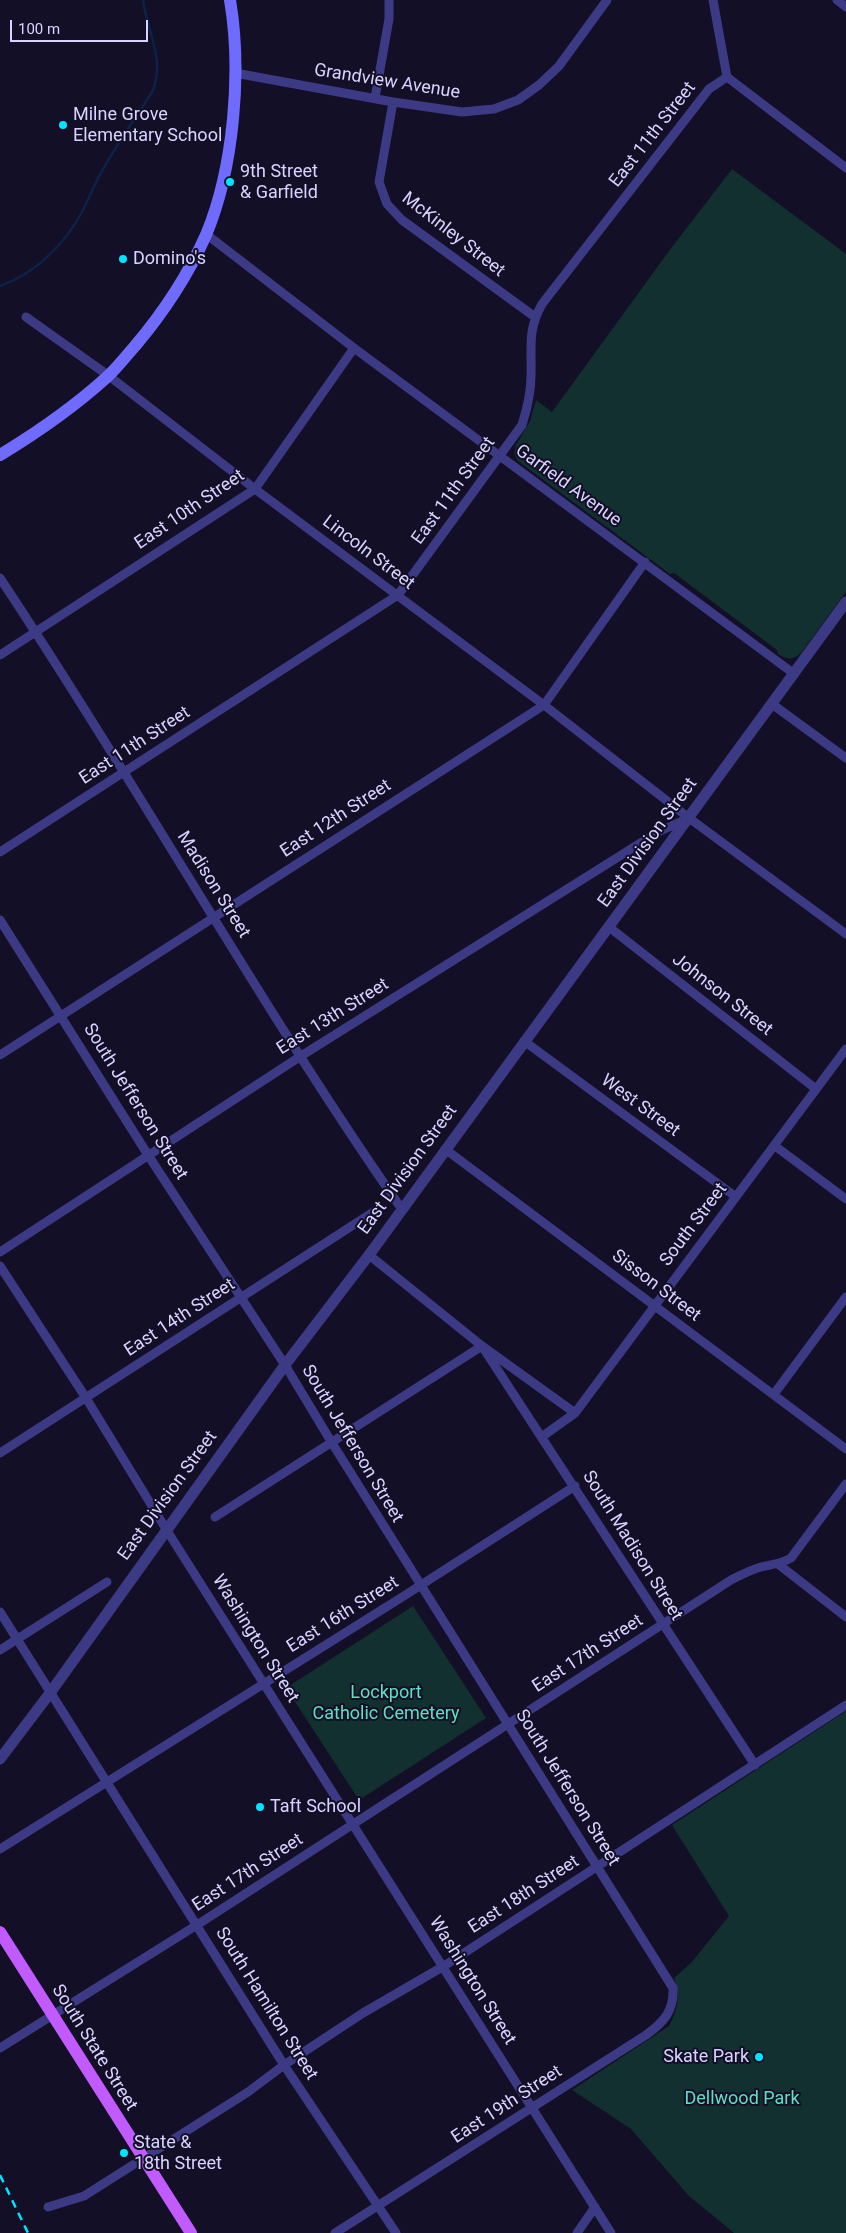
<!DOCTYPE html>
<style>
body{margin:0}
#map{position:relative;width:846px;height:2233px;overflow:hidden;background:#130f26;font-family:Roboto,sans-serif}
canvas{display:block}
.scale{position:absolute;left:10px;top:20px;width:138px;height:22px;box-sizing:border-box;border:2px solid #d9d4ff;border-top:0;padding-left:6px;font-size:15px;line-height:18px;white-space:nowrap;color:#d9d4ff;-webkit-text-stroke:4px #130f26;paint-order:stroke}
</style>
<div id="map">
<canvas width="846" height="2233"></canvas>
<div class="scale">100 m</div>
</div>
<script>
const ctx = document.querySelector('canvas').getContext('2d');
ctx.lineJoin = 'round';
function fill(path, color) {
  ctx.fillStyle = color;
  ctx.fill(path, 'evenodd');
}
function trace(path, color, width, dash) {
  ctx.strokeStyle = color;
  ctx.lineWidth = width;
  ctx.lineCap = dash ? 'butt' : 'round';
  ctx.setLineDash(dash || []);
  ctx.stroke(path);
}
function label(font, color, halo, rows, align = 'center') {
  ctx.font = font + ' Roboto,sans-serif';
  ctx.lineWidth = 4;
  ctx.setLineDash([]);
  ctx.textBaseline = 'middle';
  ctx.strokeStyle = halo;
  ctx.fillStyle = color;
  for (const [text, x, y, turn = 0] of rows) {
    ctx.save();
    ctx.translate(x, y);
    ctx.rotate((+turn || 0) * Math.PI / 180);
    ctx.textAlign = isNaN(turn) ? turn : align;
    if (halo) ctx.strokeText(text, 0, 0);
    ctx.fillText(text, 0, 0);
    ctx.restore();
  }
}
const green = new Path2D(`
 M732 169 846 254V592L801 653C794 660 787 660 778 654L777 650 674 573 670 574 518 461 514 454 516 445 530 421 536 400 552 412 669 251Z
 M413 1606 486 1718 359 1800 286 1688Z
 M846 1711V2233H734L689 2196 631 2129 572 2090 669 2026C678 2009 680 1997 674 1978L691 1963 729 1916 672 1825Z`);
const stream = new Path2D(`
 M0 286C35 274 66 243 83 210 89 198 94 185 101 173 116 145 135 119 152 92 166 61 147 31 143 0`);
const minor = new Path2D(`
 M837 0 846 7
 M235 73 393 102 462 112 494 109 518 100 539 85 559 66 607 0
 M727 77 846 168
 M375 98 389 19V0
 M393 102 379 182 387 204 402 220 535 317
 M206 234 354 348 793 673
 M26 317 109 376 255 489 544 705 689 818 846 934
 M0 578C138 785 259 1004 401 1208
 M0 655 255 489 354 348
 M772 704 846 758
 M0 852 398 595 522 425C527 409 531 393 531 376 532 347 527 331 542 304L709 89 727 77 713 0
 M0 920 148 1155 285 1365 332 1443 673 1988C674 2011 664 2022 646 2035L335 2233
 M609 927 816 1089
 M524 1041 736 1197
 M0 1055 544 705 645 562
 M775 1146 846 1199
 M445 1149 846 1449
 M0 1252 301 1056 658 832 689 818
 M369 1255 482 1346 575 1413
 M0 1266 86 1398 166 1529 611 2233
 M774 1394 846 1297
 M543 1436 575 1413 846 1049
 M0 1453 378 1209
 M215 1517 482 1346 755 1765
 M778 1564 846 1617
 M0 1612 284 2065 396 2233
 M0 1650 107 1582
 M0 1849 407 1594 575 1486
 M0 2048 197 1925 731 1580C741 1575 750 1570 761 1567 772 1564 781 1564 791 1558L846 1484
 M48 2207 84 2196 248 2092 284 2065 363 2013 444 1966 846 1705
 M577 2233 595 2207`);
const tertiary = new Path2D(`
 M0 1759 50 1693 285 1365 369 1255 846 602`);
const secondary = new Path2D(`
 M0 455C38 432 74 407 107 377 117 368 126 356 135 346 163 313 188 275 206 235 234 168 242 71 230 0`);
const primary = new Path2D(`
 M0 1932 191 2233`);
const rail = new Path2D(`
 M0 2175 28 2233`);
const markers = [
 [63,125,5,"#00e5ff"],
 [230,182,5,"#00e5ff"],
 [123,259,5,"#00e5ff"],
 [260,1807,5,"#00e5ff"],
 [759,2057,5,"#00e5ff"],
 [124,2153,5,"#00e5ff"]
];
const streetNames = [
 ["Grandview Avenue",387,82,9],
 ["East 11th Street",653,135,-52],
 ["McKinley Street",453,235,38],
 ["Garfield Avenue",568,486,36],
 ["East 11th Street",454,491,-54],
 ["East 10th Street",190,510,-34],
 ["Lincoln Street",368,553,37],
 ["East 11th Street",135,746,-33],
 ["East 12th Street",336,819,-33],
 ["East Division Street",648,843,-54],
 ["Madison Street",213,885,58],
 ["Johnson Street",722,995,38],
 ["East 13th Street",333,1017,-32],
 ["South Jefferson Street",135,1102,58],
 ["West Street",640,1106,36],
 ["East Division Street",408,1170,-54],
 ["South Street",694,1225,-53],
 ["Sisson Street",656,1286,37],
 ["East 14th Street",180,1318,-33],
 ["South Jefferson Street",352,1444,59],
 ["East Division Street",168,1496,-54],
 ["South Madison Street",632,1546,58],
 ["East 16th Street",343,1615,-32],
 ["Washington Street",255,1639,58],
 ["East 17th Street",588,1654,-33],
 ["South Jefferson Street",567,1788,58],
 ["East 17th Street",248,1873,-33],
 ["East 18th Street",524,1895,-33],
 ["Washington Street",472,1981,58],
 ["South Hamilton Street",266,2004,58],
 ["South State Street",94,2048,58],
 ["East 19th Street",507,2105,-33]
];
const poiNames = [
 ["Milne Grove",73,115],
 ["Elementary School",73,136],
 ["9th Street",240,172],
 ["& Garfield",240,193],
 ["Domino's",133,259],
 ["Taft School",270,1807],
 ["Skate Park",749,2057,"right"],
 ["State &",134,2143],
 ["18th Street",134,2164]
];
const parkNames = [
 ["Lockport",386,1693],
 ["Catholic Cemetery",386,1714],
 ["Dellwood Park",742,2099]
];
fill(green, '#12302f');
trace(stream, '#0c2248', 2.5);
trace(minor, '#3d3a85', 9);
trace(tertiary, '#3d3a85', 11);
trace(secondary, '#6f6bff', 12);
trace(primary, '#c25bff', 12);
trace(rail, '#00e5ff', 2.5, [8, 6]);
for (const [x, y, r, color] of markers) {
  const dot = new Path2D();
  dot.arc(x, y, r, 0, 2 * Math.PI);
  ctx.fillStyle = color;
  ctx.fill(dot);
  trace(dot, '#130f26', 2);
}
label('18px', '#d9d4ff', '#130f26', streetNames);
label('18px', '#d9d4ff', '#130f26', poiNames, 'left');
label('18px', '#5fe0c0', '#130f26', parkNames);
</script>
